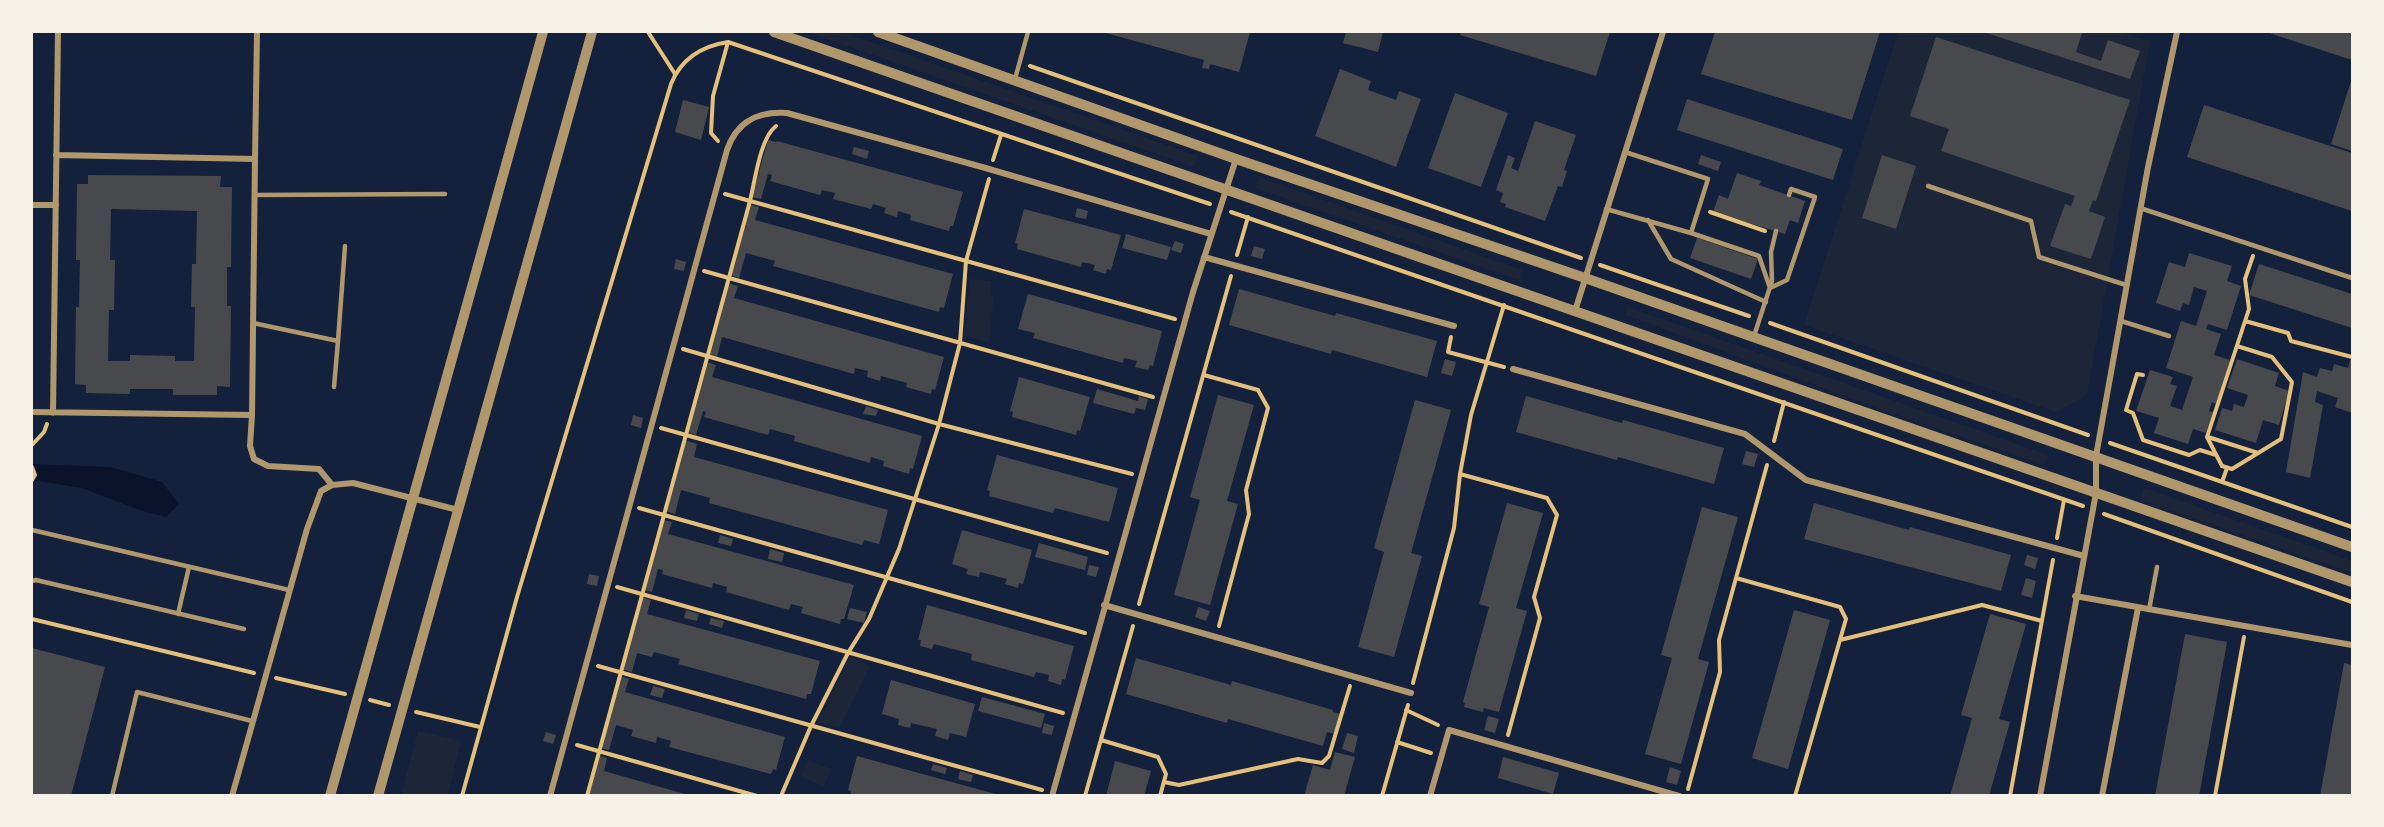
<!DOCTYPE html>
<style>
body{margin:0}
#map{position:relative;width:2384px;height:827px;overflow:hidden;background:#14213d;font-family:"Archivo Narrow",sans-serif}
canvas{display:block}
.frame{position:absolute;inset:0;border:33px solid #f6f1e7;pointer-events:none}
</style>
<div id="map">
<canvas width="2384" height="827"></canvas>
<div class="frame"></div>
</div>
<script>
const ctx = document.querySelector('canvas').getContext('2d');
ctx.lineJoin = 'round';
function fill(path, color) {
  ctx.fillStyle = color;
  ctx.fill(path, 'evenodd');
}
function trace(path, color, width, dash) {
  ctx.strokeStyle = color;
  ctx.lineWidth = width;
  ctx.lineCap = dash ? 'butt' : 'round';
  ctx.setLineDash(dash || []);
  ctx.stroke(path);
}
const green = new Path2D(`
 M807 32H842L1198 156 1194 167Z
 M1898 32H2120L2150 41 2087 395 2056 412 1804 325Z
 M1259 177 1522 270 1519 280 1255 188Z
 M970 279 991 281 990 295H994L989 342 964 336Z
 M1628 307 2048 455 2044 465 1882 410 1626 315Z
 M2144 488 2352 561V573L2141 500Z
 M850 657 870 666 839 728 818 722Z
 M418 731 461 741 448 795H401Z
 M807 760 831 769 824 786 801 777Z`);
const water = new Path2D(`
 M32 464 111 467 162 482 179 504 166 517 139 510 82 488 32 480Z`);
const building = new Path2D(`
 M1102 32H1250L1239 72 1210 64 1209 69 1202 68 1204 60Z
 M1346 32H1383L1378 52 1343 43Z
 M1461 32H1610L1596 76 1460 35Z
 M1715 32H1880L1852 120 1701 74Z
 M1983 32H2077L2082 33 2076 52 2101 61 2108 40 2140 51 2130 79Z
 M2266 32H2352V60Z
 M1936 37 2130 100 2096 201 2093 200 2089 211 2105 217 2091 259 2050 246 2065 204 2071 206 2075 196 1941 151 1949 129 1910 116Z
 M1340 69 1371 81 1368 90 1396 100 1399 91 1421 99 1396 167 1315 136Z
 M2352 78V151L2331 144Z
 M1455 93 1508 113 1481 187 1428 168Z
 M1687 99 1843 149 1833 180 1677 130Z
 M683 100 709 107 701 140 675 132Z
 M2204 105 2352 153V211L2187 157Z
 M1535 121 1576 135 1564 170 1567 171 1562 187 1558 186 1545 221 1505 207 1506 204 1500 202 1503 193 1496 190 1508 155 1515 158 1511 168 1518 171Z
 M768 140 776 142 777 141 963 192 953 226H950L949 231 910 220 911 215 898 211 897 217 884 213 886 208 873 204 871 209 833 199 835 193 822 190 820 195 770 181 772 175 768 174 761 199 752 197Z
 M854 147 869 151 867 159 852 154Z
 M1701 155 1721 162 1718 171 1698 164Z
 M1882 155 1916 166 1896 229 1862 218Z
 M1737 173 1761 181 1759 185 1805 201 1798 223 1790 220 1785 234 1713 212 1719 195 1728 199Z
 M88 175 221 176 220 187H232L231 267H227V306H231L230 387 217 386V395H173V389H130V394L86 393V385L75 384 76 307H79L80 260H76L77 184H88ZM111 209 197 211 196 264H192L191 307H195L194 361H175V356L130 355V361H108L109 310H114L115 260H110Z
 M749 204 759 207 755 220 953 274 944 308 940 307 939 312 773 266 775 261 746 253 739 278 730 275Z
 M1077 208 1088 211 1086 219 1075 217Z
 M1024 209 1121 235 1111 270 1107 269 1106 274 1093 270 1095 265 1082 262 1081 267 1017 249 1018 244 1015 243Z
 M1126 234 1171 247 1167 260 1122 248Z
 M1697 238 1758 259 1751 279 1690 258Z
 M1175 241 1184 244 1181 253 1171 250Z
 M1254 246 1265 249 1262 259 1251 256Z
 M2189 253 2232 266 2227 281 2241 286 2227 330 2208 324 2206 329 2221 334 2214 355 2230 360 2216 404 2212 402 2209 411 2213 412 2206 433 2193 429 2188 444 2154 433 2159 418 2136 411 2150 370 2173 377 2170 384 2177 386 2170 406 2182 410 2193 377 2166 368 2181 321 2196 326 2207 291 2194 287 2189 305 2183 303 2180 311 2156 303 2169 262 2185 267Z
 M676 259 686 262 684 271 674 269Z
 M2259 264 2352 294V328L2249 295Z
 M728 283 738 286 734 298 944 357 935 390 932 389 931 394 906 387 907 383 881 376 880 381 867 377 868 371 855 368 854 374 722 337 717 357 708 354Z
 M1239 289 1335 316 1336 313 1437 341 1427 377 1332 350 1331 354 1229 325Z
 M1028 294 1162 331 1153 366 1150 365 1148 370 1135 367 1137 361 1124 358 1123 363 1033 338 1035 333 1018 329Z
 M1445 359 1456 362 1452 376 1441 373Z
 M2237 359 2279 373 2275 386 2289 391 2279 425 2263 420 2256 443 2215 430 2222 408 2232 411 2234 404 2244 407 2248 395 2227 388Z
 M2350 360 2352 361V413L2335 407 2338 398 2317 391 2315 402 2323 405 2310 478 2286 472 2303 372 2317 377 2320 368 2332 371 2334 364 2348 368Z
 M707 362 716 365 712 377 922 436 913 469 910 468 909 474 883 466 884 461 871 457 870 463 794 441 795 436 770 429 768 435 704 417 706 412 703 411 696 435 687 432Z
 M1019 377 1090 397 1080 431 1077 430 1076 435 1012 417 1013 412 1010 411Z
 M1097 389 1138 401 1139 396 1148 399 1145 410 1136 408 1134 414 1093 403Z
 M1218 395 1254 405 1227 501 1238 504 1210 605 1174 595 1200 500 1190 497Z
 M1526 396 1622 423 1623 420 1724 448 1714 484 1618 457 1617 460 1516 432Z
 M1415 400 1451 410 1411 553 1422 556 1394 657 1358 647 1384 552 1374 548Z
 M866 406 878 410 876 416 863 414Z
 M633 415 643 418 641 428 631 425Z
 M684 440 697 444 694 457 888 510 879 544 864 540 862 545 709 503 710 498 681 490 675 514 665 511Z
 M1746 451 1758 454 1754 467 1742 464Z
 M997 455 1118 488 1109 522 1055 508 1053 513 989 496 990 491 987 490Z
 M1507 503 1543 513 1516 608 1527 611 1499 712 1484 708 1483 712 1464 707 1465 703 1463 702 1489 607 1479 604Z
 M1814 503 1909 530 1910 527 2011 555 2001 591 1804 539Z
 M1702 507 1738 517 1698 659 1709 662 1681 764 1645 754 1672 658 1661 655Z
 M663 520 672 522 668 534 854 585 844 619H841L840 624 801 613 803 607 791 604 789 610 726 592 727 587 713 583 712 588 662 574 663 570 658 569 652 592 644 590Z
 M962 530 1032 550 1023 584 1019 583 1018 588 1005 584 1007 579 980 572 979 577 966 574 968 569 952 564Z
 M720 535 733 539 731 546 718 543Z
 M1039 543 1088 557 1085 570 1035 557Z
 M770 549 784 553 782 562 768 559Z
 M2027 555 2038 558 2035 569 2024 565Z
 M1089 565 1099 567 1096 577 1087 575Z
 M589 574 599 576 597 586 587 584Z
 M2026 578 2036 581 2032 598 2021 595Z
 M641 597 651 600 647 614 820 661 811 694H807L806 699 678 664 680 659 654 652 652 657 637 653 632 672 621 669Z
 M927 605 1074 646 1065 680 1062 679 1061 685 1048 681 1049 675 1036 672 1034 677 971 660 972 654 934 644 932 649 920 646 921 640H918Z
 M1198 607 1210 611 1206 621 1195 617Z
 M850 608 867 612 864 623 847 619Z
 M686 610 699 614 697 621 684 618Z
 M1794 610 1830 620 1788 769 1752 758Z
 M1990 614 2026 624 1999 719 2010 722 1989 796H1950L1972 718 1961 715Z
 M711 618 724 621 722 628 709 624Z
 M2185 634 2227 642 2199 796H2155Z
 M32 648 105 667 71 796H32Z
 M1136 658 1231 685 1232 681 1333 710V712L1341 714 1335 734 1327 732 1323 746 1228 719 1227 723 1126 694Z
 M2344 663 2352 665V796H2320Z
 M620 676 629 679 625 692 785 737 776 770 773 769 771 774 669 747 671 741 657 737 656 743 631 736 633 730 616 725 609 750 600 748Z
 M891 680 975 704 966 737 950 733 948 740 935 736 937 729 911 723 910 728 898 725 899 719 882 714Z
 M653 686 665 689 662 698 650 695Z
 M982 697 1045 714 1041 728 978 711Z
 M1488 716 1499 719 1495 733 1484 730Z
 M1044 723 1054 726 1052 735 1042 733Z
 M546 732 556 735 553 744 543 741Z
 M1347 733 1358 736 1354 753 1342 749Z
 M1335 752 1355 757 1344 796H1304L1313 765 1330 770Z
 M597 755 607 758 604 771 692 796H587Z
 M857 756 999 795V796H850L851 791 848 790Z
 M1503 757 1559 773 1553 794 1498 778Z
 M1115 761 1151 771 1144 796H1106Z
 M933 764 947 768 945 774 931 770Z
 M1670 767 1681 771 1677 785 1666 782Z
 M960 771 973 775 971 782 958 779Z`);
const path = new Path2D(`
 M648 32 675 74
 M1030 66 1581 258
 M718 141 711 133 713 96 728 42
 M993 160 1001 135
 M725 194 1175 319
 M1231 212 2083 506
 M1710 212 1765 231
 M1237 255 1248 217
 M1600 265 1749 316
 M704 271 1153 397
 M2245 321 2288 333 2291 341 2352 357
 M1770 323 2088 435
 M1451 337 1448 352 1504 367
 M2237 346 2272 357 2292 382 2281 439 2232 469 2222 466 2207 437 2249 309 2245 279 2253 256
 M683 349 939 424 1132 474
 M1204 375 1258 390 1268 408 1246 490 1249 514 1219 626
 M2143 375 2137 374 2126 410 2133 413 2143 440 2189 455 2200 450 2216 455
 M661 428 1107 553
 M2208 437 2258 453
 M1774 441 1784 402
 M2110 443 2352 527
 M32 445 44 432 47 424
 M32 467 35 475 32 480
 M1460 474 1547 498 1557 515 1534 597 1540 618 1508 735
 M2222 482 2227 468
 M639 508 1085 633
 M2104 514 2352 602
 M2057 538 2064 500
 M1736 578 1840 607 1846 619 1795 796
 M617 587 1063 713
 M1139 604 1231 276
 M32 619 254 673
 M1840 640 1982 605 2042 621
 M598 666 1042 790
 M276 678 345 694
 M1413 683 1454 528 1460 474 1471 415 1504 305
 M370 700 389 705
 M1406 710 1438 725
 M416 712 480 727
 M1101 740 1158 757 1166 774 1160 796
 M1397 742 1431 753
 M577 745 757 796
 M1164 782 1179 785 1298 759 1322 763 1329 756 1350 686
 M1688 789 1720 672 1719 640 1767 465
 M462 796 517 597 671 84C681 59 702 46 728 42L1210 204
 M587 796 750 201C755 181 760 138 776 126
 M781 796 811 726 848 653 869 619 899 549 939 424 960 343 966 261 989 179
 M1085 796 1133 626
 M1382 796 1408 705
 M2010 796 2053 560
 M2215 796 2244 637`);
const service = new Path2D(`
 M1015 79 1028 32
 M1625 152 1708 179 1691 233
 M1928 186 2031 221 2039 257 2126 285
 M254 195 445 194
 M2140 208 2352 278
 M1606 209 1691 233 1759 256 1770 288
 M1648 220 1671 259 1766 302
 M1770 288 1787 280 1815 197 1791 189 1789 195
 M2121 321 2169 336
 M253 323 338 341 345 246
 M1754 336 1772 281 1771 252 1776 231
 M334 387 338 341
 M32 530 289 590
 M32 581 36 580 244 629
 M2149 610 2157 567
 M178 614 189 567
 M112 796 137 692 252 721`);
const minor = new Path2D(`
 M56 155 255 159 257 32
 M32 205H56
 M1204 257 1454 326
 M1575 311 1663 32
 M1513 369 1745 434 1806 480 2084 556
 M32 412 252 415 250 446 254 459 268 466 319 469 332 485
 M53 413 58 32
 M252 415 255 159
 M2075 596 2352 645
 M1104 605 1411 693
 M232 796 307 529 321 491 332 485 353 483 458 510
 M550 796 727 150C737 121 758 111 787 113L982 167 1211 234
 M1052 796 1193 292 1236 159
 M1430 796 1449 730 1679 796
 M2040 796 2096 493V456L2148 167 2177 32
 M2102 796 2138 608`);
const tertiary = new Path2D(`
 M774 32 2352 582
 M878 32 1236 159 1585 278 2352 547
 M330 796 543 32
 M378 796 592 32`);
fill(green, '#1d2539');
fill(water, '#0b132b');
fill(building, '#48494c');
trace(path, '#e5c07b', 4);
trace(service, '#b1986c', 4.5);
trace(minor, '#b1986c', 6);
trace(tertiary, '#b1986c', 10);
</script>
